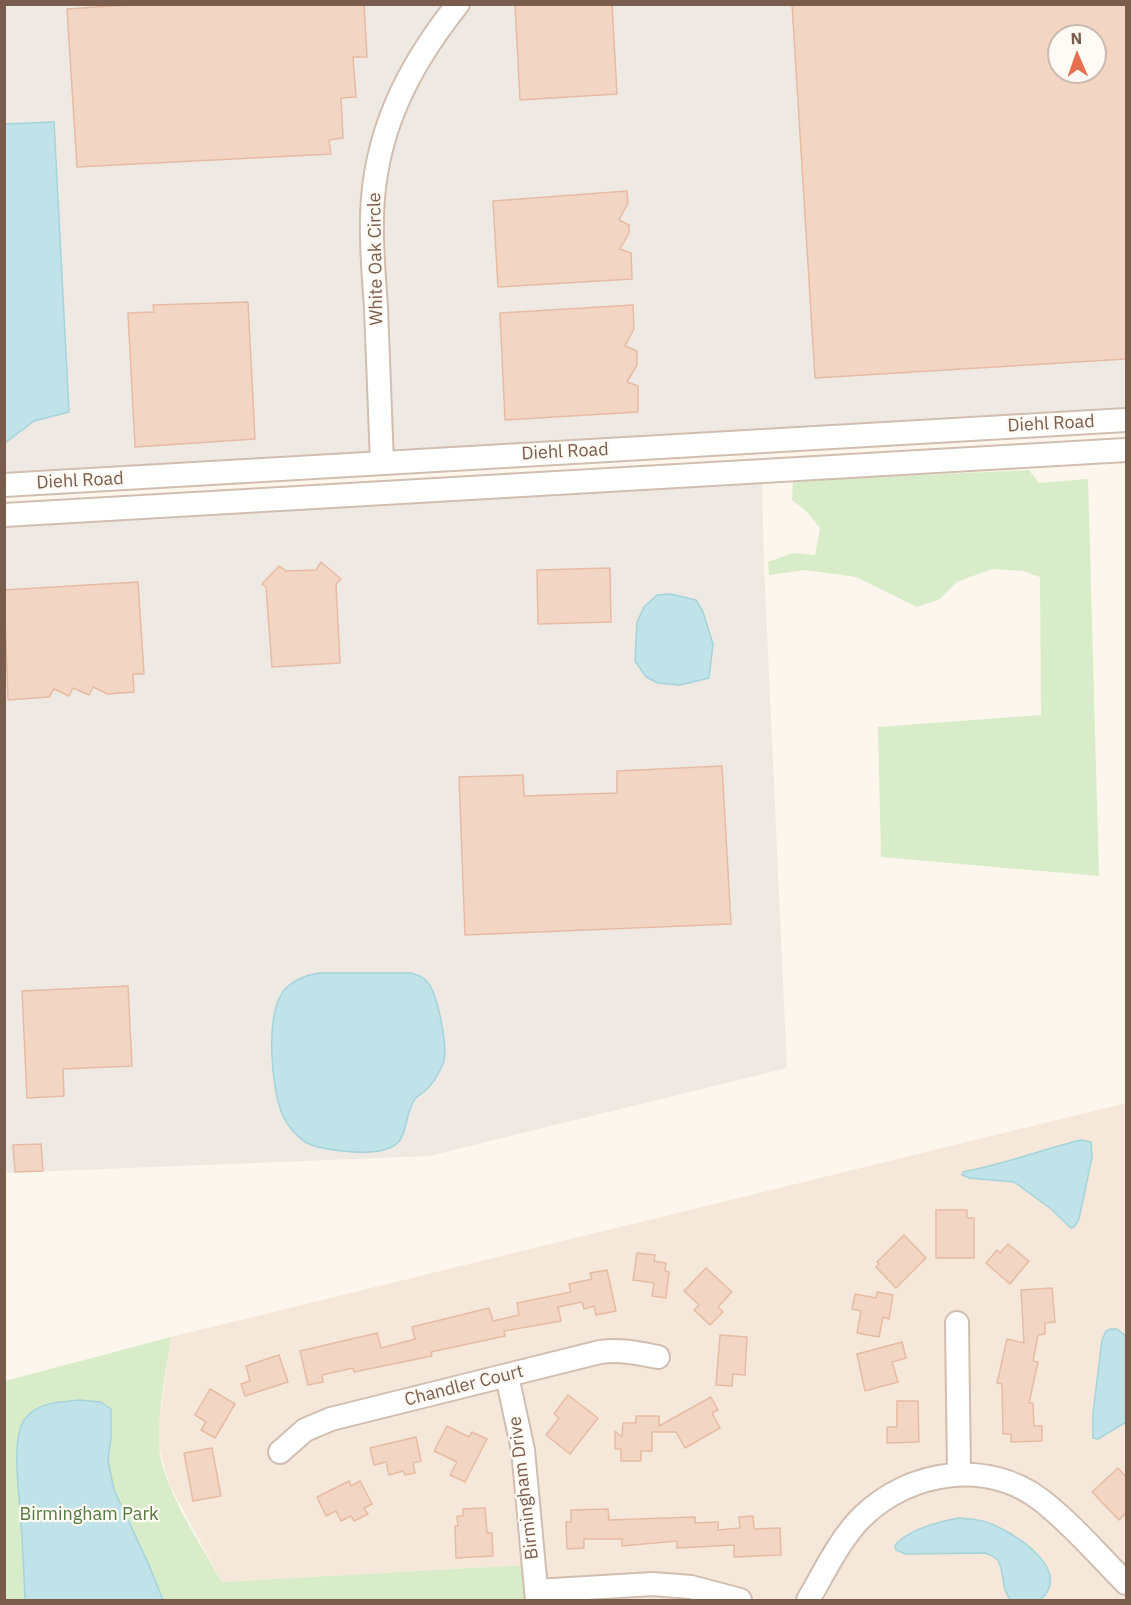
<!DOCTYPE html>
<style>
body{margin:0}
#map{position:relative;width:1131px;height:1605px;overflow:hidden;background:#fdf6ec;font-family:"IBM Plex Sans",sans-serif}
canvas{display:block}
.frame{position:absolute;inset:0;border:6px solid #7a5c4d;pointer-events:none}
.north{position:absolute;left:1047px;top:24px;width:60px;height:60px;box-sizing:border-box;background:#fffaf3;border:2px solid #cabbb1;border-radius:50%;rotate:358deg;font-size:16px;font-weight:700;line-height:24px;text-align:center;color:#7a5c4d}
.north::after{content:'';display:block;margin:auto;width:21px;height:27px;background:#e76f51;clip-path:polygon(50% 0,100% 100%,50% 72%,0 100%)}
</style>
<div id="map">
<canvas width="1131" height="1605"></canvas>
<div class="frame"></div>
<div class="north">N</div>
</div>
<script>
const ctx = document.querySelector('canvas').getContext('2d');
ctx.lineJoin = 'round';
function fill(path, color) {
  ctx.fillStyle = color;
  ctx.fill(path, 'evenodd');
}
function trace(path, color, width, dash) {
  ctx.strokeStyle = color;
  ctx.lineWidth = width;
  ctx.lineCap = dash ? 'butt' : 'round';
  ctx.setLineDash(dash || []);
  ctx.stroke(path);
}
function label(font, color, halo, rows, align = 'center') {
  ctx.font = font + ' "IBM Plex Sans",sans-serif';
  ctx.lineWidth = 4.5;
  ctx.setLineDash([]);
  ctx.textBaseline = 'middle';
  ctx.strokeStyle = halo;
  ctx.fillStyle = color;
  for (const [text, x, y, turn = 0] of rows) {
    ctx.save();
    ctx.translate(x, y);
    ctx.rotate((+turn || 0) * Math.PI / 180);
    ctx.textAlign = isNaN(turn) ? turn : align;
    if (halo) ctx.strokeText(text, 0, 0);
    ctx.fillText(text, 0, 0);
    ctx.restore();
  }
}
const residential = new Path2D(`
 M1126 1103V1600H528L523 1565 222 1582 169 1484 159 1446V1422L171 1337Z`);
const industrial = new Path2D(`
 M5 5H1126V412L679 433 5 477ZM1059 36H1095V72H1059Z
 M762 479 764 566 787 1068 429 1156 5 1173V522Z`);
const green = new Path2D(`
 M1029 470 1039 483 1088 479 1099 876 881 857 878 727 1041 715 1040 577 1023 571 992 569 957 582 940 599 917 607 856 577 805 570 769 575 768 562 793 553 815 555 820 528 806 511 792 500 793 481Z
 M171 1337C166 1372 158 1408 159 1443 160 1486 201 1544 222 1582L524 1565 528 1600H5V1381Z`);
const water = new Path2D(`
 M54 122 69 412 34 421 5 443V124Z
 M671 594 696 600 703 612 713 644 709 678 680 685 658 683 646 677 635 661 637 622 644 607 657 595Z
 M319 973H411C418 975 425 977 429 984 438 998 449 1049 443 1064 439 1073 433 1084 426 1090 422 1094 418 1095 415 1099 399 1123 415 1149 370 1152 355 1153 320 1150 307 1143 298 1138 287 1125 283 1116 271 1089 264 1011 286 988 295 979 307 975 319 973Z
 M1081 1140 1091 1142 1092 1157 1079 1219 1075 1226 1071 1228 1050 1208 1014 1182 969 1178 962 1175 963 1172 967 1171C1006 1164 1043 1149 1081 1140Z
 M1111 1329H1117L1126 1336V1422L1098 1439 1093 1438V1413L1102 1340 1106 1331Z
 M79 1400 101 1402 111 1409V1438L108 1460 114 1490 149 1565 163 1600H25C24 1575 23 1549 21 1523 20 1498 10 1438 25 1419 37 1402 61 1402 79 1400Z
 M959 1518C972 1519 985 1520 996 1526 1021 1537 1072 1572 1040 1600H1010L1005 1590 1001 1568 998 1560 992 1556 985 1553 906 1554 896 1550 895 1546C905 1530 942 1521 959 1518Z`);
const building = new Path2D(`
 M141 4H364L367 57H353L356 97 341 98 343 138 329 140 331 154 77 167 67 9Z
 M515 4H612L617 94 520 100Z
 M792 4H1126V359L815 378ZM1059 36H1095V72H1059Z
 M627 191 628 203 619 220 629 225V233L620 249 631 253 632 279 498 287 493 201Z
 M248 302 255 439 135 447 128 313 154 312 153 305Z
 M633 305 634 329 625 346 637 351V365L627 382 638 386V412L505 420 500 313Z
 M321 562 341 579 336 584 340 663 272 667 266 587 262 584 279 566 286 571 316 570Z
 M610 568 611 622 538 624 537 570Z
 M138 582 144 674H133L134 692 108 694 93 687 89 695 73 688 69 696 54 689 49 697 8 700 4 590Z
 M722 766 731 924 465 935 459 777 523 775 524 796 617 793V771Z
 M128 986 132 1066 63 1069 64 1096 27 1098 22 991Z
 M41 1144 43 1171 15 1172 13 1145Z
 M936 1210H967V1218H974V1258H936Z
 M904 1235 926 1258 896 1288 876 1267 879 1264 877 1262Z
 M1008 1244 1029 1261 1010 1284 986 1263 997 1250 1000 1253Z
 M637 1253 655 1255 654 1261 666 1263 665 1271 669 1272 666 1298 652 1296 654 1283 633 1280Z
 M706 1268 732 1292 718 1307 723 1312 710 1325 694 1310 699 1305 684 1291Z
 M607 1270 616 1311 596 1315 594 1306 584 1309 582 1302 558 1307 561 1321 504 1331 505 1336 431 1352 432 1356 354 1372 353 1368 322 1375 323 1382 308 1385 300 1351 377 1333 381 1348 415 1339 412 1327 489 1308 493 1321 519 1315 517 1303 571 1292 569 1284 592 1279 590 1273Z
 M1052 1288 1055 1322 1045 1323V1334L1038 1335 1033 1361 1038 1362 1029 1403H1033L1034 1426H1042V1441L1011 1442V1434H1003L1002 1384 997 1383 1007 1339 1024 1343 1021 1290Z
 M877 1292 893 1295 889 1319 883 1317 879 1337 857 1333 861 1311 852 1309 855 1294 876 1298Z
 M720 1335 747 1337 745 1375 733 1374 732 1386 716 1385Z
 M902 1342 906 1358 892 1362 898 1382 865 1391 857 1354Z
 M279 1355 288 1382 245 1396 241 1384 250 1381 246 1366Z
 M210 1389 235 1404 215 1438 201 1430 206 1422 195 1415Z
 M568 1395 598 1418 570 1454 546 1435 559 1418 554 1414Z
 M711 1397 718 1410 712 1413 720 1428 685 1448 676 1432H652V1451H641V1461H621V1449H615V1431L622 1437 623 1423H636V1416H659V1426Z
 M897 1401H918L919 1442 887 1443V1427H897Z
 M447 1426 469 1437 472 1432 487 1439 465 1482 450 1475 457 1462 434 1451Z
 M416 1437 421 1461 413 1463 415 1473 405 1475 403 1471 389 1475 386 1462 374 1465 370 1448Z
 M212 1448 221 1496 193 1501 184 1453Z
 M1118 1468 1126 1477V1513L1119 1520 1092 1492Z
 M349 1481 351 1486 360 1481 372 1504 364 1508 368 1514 354 1521 351 1516 341 1521 336 1511 326 1516 317 1497Z
 M485 1508 487 1533H492L493 1556 456 1558 455 1526H458L457 1516H463V1509Z
 M608 1509 609 1520 695 1517V1523L718 1522V1530L740 1528 739 1517 753 1516 754 1529 780 1528 781 1555 734 1557V1545L677 1548V1541L622 1546V1539H584V1548L567 1549 566 1522H571V1510Z`);
const minor = new Path2D(`
 M382 463C380 411 378 359 376 308 374 277 371 247 372 216 374 134 407 68 458 4
 M4 485 1126 420
 M4 515 1126 450
 M957 1323 959 1474
 M507 1376 523 1450 537 1600
 M280 1452 305 1430 331 1419 600 1352C620 1349 638 1353 658 1357
 M536 1591 653 1584 691 1587 740 1600
 M808 1600C824 1573 839 1540 862 1517 910 1470 987 1459 1041 1500 1072 1524 1099 1556 1126 1583`);
const streetNames = [
 ["White Oak Circle",376,259,-91],
 ["Diehl Road",1051,424,-3],
 ["Diehl Road",565,452,-3],
 ["Diehl Road",80,481,-3],
 ["Chandler Court",464,1386,-14],
 ["Birmingham Drive",524,1488,-97]
];
const parkNames = [
 ["Birmingham Park",89,1515]
];
fill(residential, '#f5e8da');
fill(industrial, '#efe9e4');
fill(green, '#d8ecc9');
fill(water, '#bfe3e8');
trace(water, '#a5d3da', 1.5);
fill(building, '#f3d5c3');
trace(building, '#e6bba3', 1.5);
trace(minor, '#d1beb0', 26);
trace(minor, '#fff', 22);
label('18px', '#7a5c4d', '#fffaf3', streetNames);
label('18px', '#537a41', '#fffaf3', parkNames);
</script>
